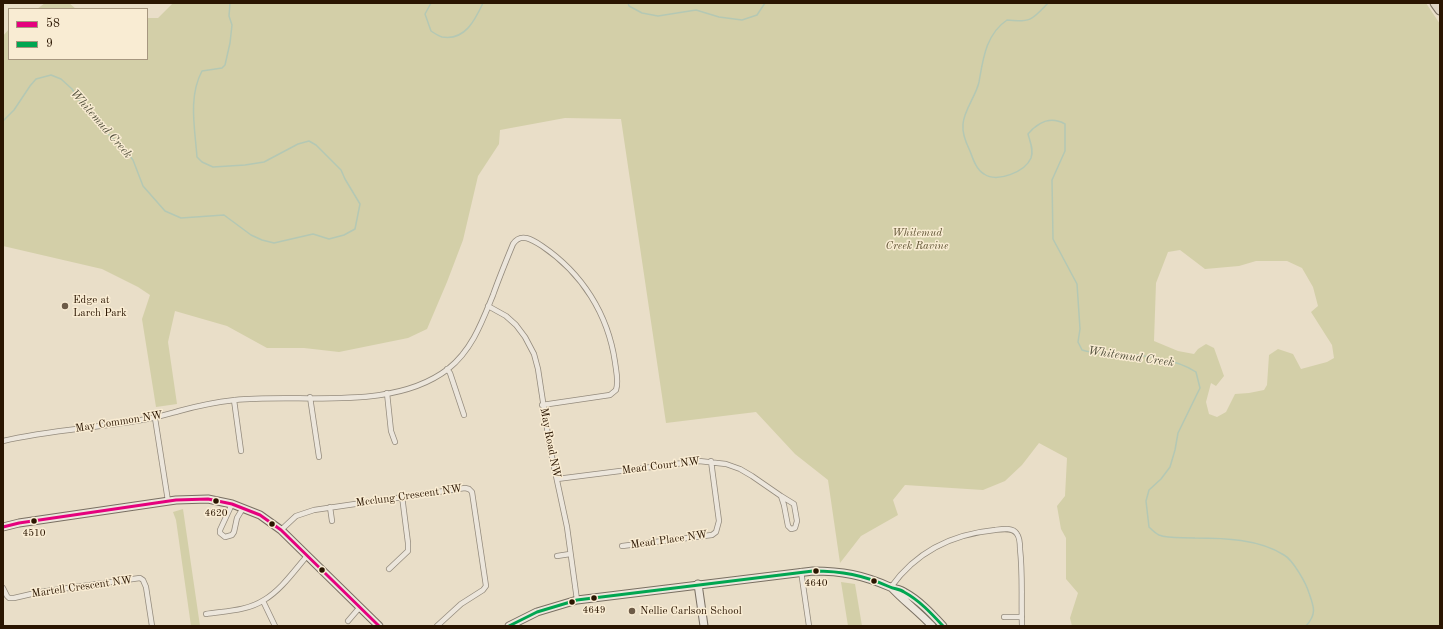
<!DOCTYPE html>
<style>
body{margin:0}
#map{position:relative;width:1443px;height:629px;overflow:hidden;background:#e9dec8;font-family:"Old Standard TT",serif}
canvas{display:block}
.frame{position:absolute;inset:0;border:4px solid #2a1501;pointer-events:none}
.legend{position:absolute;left:8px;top:8px;width:140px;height:52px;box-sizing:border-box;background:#f9ecd3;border:1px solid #a6967f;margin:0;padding:5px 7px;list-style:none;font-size:12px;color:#2a1501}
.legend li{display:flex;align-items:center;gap:8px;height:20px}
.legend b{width:20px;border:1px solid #a6967f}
</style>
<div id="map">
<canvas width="1443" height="629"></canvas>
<div class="frame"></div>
<ul class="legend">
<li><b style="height:5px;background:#e5007d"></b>58</li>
<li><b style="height:5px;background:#00a651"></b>9</li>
</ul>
</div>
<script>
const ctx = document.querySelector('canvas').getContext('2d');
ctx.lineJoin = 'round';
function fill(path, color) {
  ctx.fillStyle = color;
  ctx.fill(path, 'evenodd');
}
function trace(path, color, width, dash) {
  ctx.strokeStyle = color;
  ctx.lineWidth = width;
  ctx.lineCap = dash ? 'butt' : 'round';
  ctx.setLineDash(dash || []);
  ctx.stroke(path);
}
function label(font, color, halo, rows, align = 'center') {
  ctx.font = font + ' "Old Standard TT",serif';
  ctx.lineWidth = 3;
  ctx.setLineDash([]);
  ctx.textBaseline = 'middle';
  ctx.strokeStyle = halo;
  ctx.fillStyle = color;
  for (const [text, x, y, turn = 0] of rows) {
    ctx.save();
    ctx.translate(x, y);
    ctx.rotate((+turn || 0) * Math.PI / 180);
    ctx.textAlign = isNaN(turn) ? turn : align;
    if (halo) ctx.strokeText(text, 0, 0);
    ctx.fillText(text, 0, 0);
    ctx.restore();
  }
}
const green = new Path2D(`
 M45 3H69L76 9H37Z
 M173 3H1426L1440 24V626H1072L1070 618 1078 593 1066 579V538L1061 529 1057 506 1065 496 1067 458 1039 443 1022 465 1005 481 983 490 905 485 893 500 898 515 861 536 840 563 828 480 795 454 756 412 666 423 621 119 565 118 500 130 499 144 478 176 463 240 447 282 427 329 408 338 339 352 304 348H267L227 326 175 311 168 342 177 404 156 407 142 319 150 295 138 287 102 269 3 246V36L9 29V59H147V18H158ZM1180 250 1205 269 1239 266 1256 261H1287L1302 268 1313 287 1318 306 1311 312 1332 345 1334 358 1327 362 1301 369 1293 354 1278 349 1269 355 1267 385 1264 390 1249 393 1235 394 1226 412 1217 417 1209 414 1206 402 1211 383 1216 386 1224 376 1214 348 1206 344 1198 349 1194 354 1178 351 1154 341 1156 283 1168 252Z
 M183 509 200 626H191L176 520 173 512Z
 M841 582 855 584 862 626H848Z`);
const stream = new Path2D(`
 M431 3 425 14 431 31C434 33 439 36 442 37 465 41 475 20 483 3
 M628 3 629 6 642 13 658 16 696 10 719 17 742 20 757 15 765 3
 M1048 3C1033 19 1031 23 1007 20 986 34 983 59 979 82 976 96 964 110 963 124 962 133 966 143 970 151 973 159 976 169 984 174 997 183 1025 172 1031 158 1034 150 1030 142 1028 134 1038 122 1051 116 1065 124V151L1052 180 1053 239 1077 284 1080 329 1078 342 1082 350C1095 354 1103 352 1115 353 1140 355 1175 358 1196 372L1200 388 1178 433 1175 450 1170 467 1161 479 1149 490 1146 501 1149 527C1152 530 1155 533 1159 535 1169 539 1184 537 1195 538 1224 538 1259 539 1284 555 1293 560 1306 583 1309 593 1314 607 1317 614 1306 626
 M3 121 14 110 30 86 36 79 51 75 61 79 72 89 84 107 105 131 126 151 133 160 143 186 165 211 181 218 224 215 251 235 262 240 274 243 313 234 329 239 344 235 355 229 360 204 345 179 341 170 316 145 309 141 298 144 264 162 245 165 213 167 202 162 197 157C195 129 188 97 202 71L222 68 225 65 230 43 232 25 229 16 230 3`);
const street = new Path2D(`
 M488 306 506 316 516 325 525 337 534 354 538 369 550 448 567 527 577 600
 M447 369 450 373 464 415
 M387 393 391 431 395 442
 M310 397 319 457
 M234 400 241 451
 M155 418 168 501
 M3 441C50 430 99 428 147 419 158 417 168 414 179 411 197 406 217 402 235 400 302 393 392 412 448 369 472 350 482 322 493 295 499 278 506 261 513 244 521 232 533 240 542 246 582 273 608 314 615 362 616 371 619 381 616 390L610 395 542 405
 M557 479 699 461 726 464 740 469 752 476 781 496 784 505 788 526 791 529 795 528 797 521 794 504 781 496
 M232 504 220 530V533L225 537 232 535 234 532 237 518 243 508
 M330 507 332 521
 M281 530 296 516 314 510 465 488 469 489 472 492 486 586 483 590 461 604 437 626
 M622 546 712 535 716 532 719 521 711 461
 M557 556 570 554
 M389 569 408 551V543L402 496
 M801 571 809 626
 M891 587C916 552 953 534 995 530 1002 529 1013 527 1017 534 1020 538 1020 545 1020 549 1023 575 1021 600 1022 626
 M3 588 7 596 9 598H14L40 592 140 578 143 580 146 587 152 626
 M263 601 275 626
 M206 614C225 611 247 611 264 600 281 590 294 571 307 556
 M1004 617H1022
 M348 621 360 607`);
const secondary = new Path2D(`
 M3 527 19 523 176 500 208 499 232 504 260 515 281 530 379 626
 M698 584 704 626
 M891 587C904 601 919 612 932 626
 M509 626 537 612 577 600 813 571C842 571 863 575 890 587 894 589 900 589 904 592 919 600 932 614 943 626`);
const highway = new Path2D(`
 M1435 3 1440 10`);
const bus1 = new Path2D(`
 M3 527 19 523 176 500 208 499 232 504 260 515 281 530 379 626`);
const bus2 = new Path2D(`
 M509 626 537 612 577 600 813 571C842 571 863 575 890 587 894 589 900 589 904 592 919 600 932 614 943 626`);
const markers = [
 [65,306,4,"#6d5b47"],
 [216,501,3.5,"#2a1501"],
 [34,521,3.5,"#2a1501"],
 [272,524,3.5,"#2a1501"],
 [322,570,3.5,"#2a1501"],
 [816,571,3.5,"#2a1501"],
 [874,581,3.5,"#2a1501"],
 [594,598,3.5,"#2a1501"],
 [572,602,3.5,"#2a1501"],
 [632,611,4,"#6d5b47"]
];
const busNames = [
 ["4620",216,513],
 ["4510",34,533],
 ["4640",816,583],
 ["4649",594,610]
];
const parkNames = [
 ["Whitemud",917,233],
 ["Creek Ravine",917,246]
];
const poiNames = [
 ["Edge at",73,300],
 ["Larch Park",73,313],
 ["Nellie Carlson School",640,611]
];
const streetNames = [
 ["May Common NW",119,422,-9],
 ["May Road NW",550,443,79],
 ["Mead Court NW",661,466,-7],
 ["Mcclung Crescent NW",409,496,-8],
 ["Mead Place NW",669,540,-8],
 ["Martell Crescent NW",82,587,-8]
];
const waterNames = [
 ["Whitemud Creek",101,124,49],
 ["Whitemud Creek",1131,357,8]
];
fill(green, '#d3cfa8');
trace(stream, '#b4c8b4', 1.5);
trace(street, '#948b7d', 6);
trace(secondary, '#796f62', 9);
trace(highway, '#796f62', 11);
trace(street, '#ece6dc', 4.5);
trace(secondary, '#ece6dc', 7);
trace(highway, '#e0d6c6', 9);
trace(bus1, '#e5007d', 3);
trace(bus2, '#00a651', 3);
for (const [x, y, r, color] of markers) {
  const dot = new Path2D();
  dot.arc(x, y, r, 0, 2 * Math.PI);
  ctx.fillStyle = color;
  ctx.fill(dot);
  trace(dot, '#f9ecd3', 1.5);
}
label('10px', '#2a1501', '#f9ecd3', busNames);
label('italic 11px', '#5f5232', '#f9ecd3', parkNames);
label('11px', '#2a1501', '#f9ecd3', poiNames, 'left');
label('11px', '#2a1501', '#f9ecd3', streetNames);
label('italic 12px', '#52503c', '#f9ecd3', waterNames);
</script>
